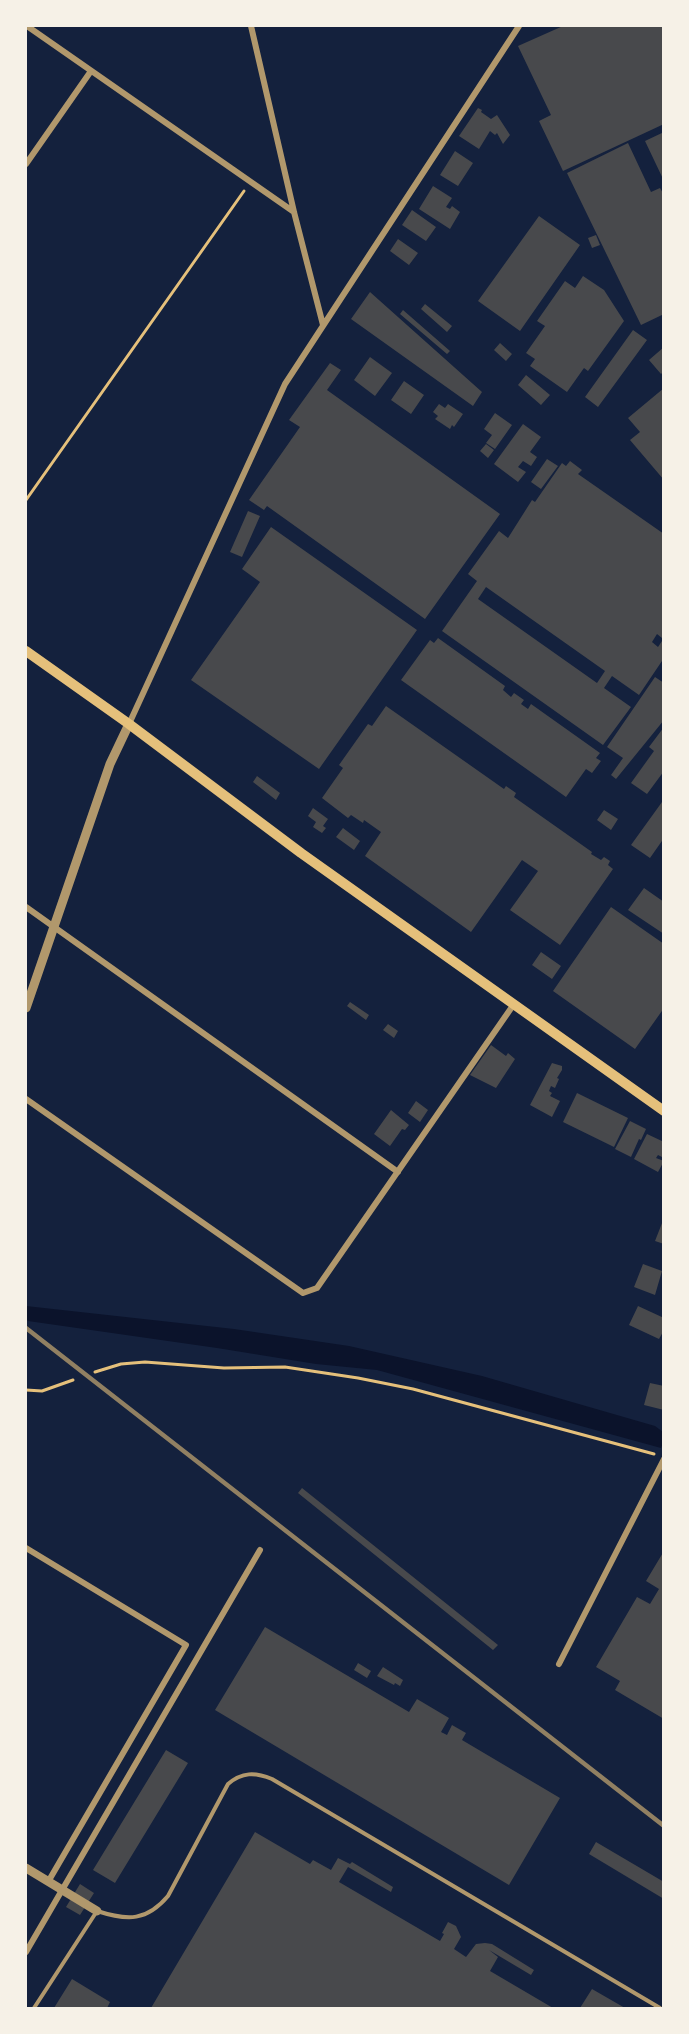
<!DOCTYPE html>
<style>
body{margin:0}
#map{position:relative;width:689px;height:2034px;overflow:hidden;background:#14213d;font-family:Poppins,sans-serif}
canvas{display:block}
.frame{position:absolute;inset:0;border:27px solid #f6f1e7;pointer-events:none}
</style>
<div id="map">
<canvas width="689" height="2034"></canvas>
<div class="frame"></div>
</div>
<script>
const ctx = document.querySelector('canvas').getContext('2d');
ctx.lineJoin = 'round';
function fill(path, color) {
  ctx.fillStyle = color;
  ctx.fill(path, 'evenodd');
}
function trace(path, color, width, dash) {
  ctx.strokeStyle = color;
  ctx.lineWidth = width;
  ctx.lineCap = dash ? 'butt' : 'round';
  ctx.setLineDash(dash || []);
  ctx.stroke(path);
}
const water = new Path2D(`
 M26 1306 234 1329 349 1346 482 1376 655 1426 663 1432V1443L661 1448 377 1370 316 1364 217 1348 28 1321 26 1319Z`);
const building = new Path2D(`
 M563 26H664V124L563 171 539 121 551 115 518 46Z
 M478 108 482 110 481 112 491 119 497 115 510 135 503 144 497 133 495 135 490 131 479 149 459 136Z
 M664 132V181L645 141Z
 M628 143 651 192 660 188 664 195V314L641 325 567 173Z
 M455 151 473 163 458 186 440 175Z
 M433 186 452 198 446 207 450 209 452 206 460 212 450 229 419 209Z
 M412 210 436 227 426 241 402 225Z
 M539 216 580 245 520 331 478 301Z
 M596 235 600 245 592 248 588 238Z
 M398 239 418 253 409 265 390 251Z
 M583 276 604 290 624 321 588 371 584 368 567 392 530 366 535 359 526 353 545 326 537 321 565 281 575 288Z
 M370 292 482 392 473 406 351 319Z
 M425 304 452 326 447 332 421 309Z
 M403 310 450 351 447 354 400 314Z
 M633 330 647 340 598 407 585 397Z
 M500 343 512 354 506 361 494 350Z
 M664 347V371L661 374 649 360Z
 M370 357 392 373 375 396 354 380Z
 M330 363 341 370 327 390 500 514 425 619 267 506 264 510 249 500 300 427 289 420Z
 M526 375 550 395 541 405 518 385Z
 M404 381 424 395 411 414 391 400Z
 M664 388V480L630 440 640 432 628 418Z
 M439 404 445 408 448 404 463 414 454 427 452 425 450 429 435 419 438 416 433 412Z
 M495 413 512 425 495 449 486 443 492 435 484 429Z
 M523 424 541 437 530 452 537 457 531 466 523 461 518 467 526 472 518 482 494 464Z
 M486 444 494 450 488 458 480 451Z
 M547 459 558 466 541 489 531 482Z
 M570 461 582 470 578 474 664 534V635L662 638 657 634 652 642 658 647 662 641 664 642V658L639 695 612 676 604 688 631 707 603 745 442 631 477 581 468 574 499 531 508 538 532 500 535 502 562 463 566 466ZM486 587 605 671 597 683 478 599Z
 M248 511 260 516 242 557 230 552Z
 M271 527 417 630 319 769 191 680 260 582 242 569Z
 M438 638 505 686 503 690 511 697 514 693 524 700 521 704 528 709 531 704 600 753 596 758 601 761 592 773 586 769 566 797 401 680 430 640 434 643Z
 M655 677 664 683V720L616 779 611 775 623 758 607 747Z
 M386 706 504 789 506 786 516 793 514 797 592 852 591 854 601 860 604 857 610 861 608 865 613 869 560 945 510 910 538 871 522 860 471 932 365 856 381 832 364 820 363 823 351 815 348 818 322 798 343 768 339 765 368 724 372 726Z
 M664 727V771L647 794 631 783 654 751 649 747Z
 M257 776 280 793 276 800 253 782Z
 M662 802 664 838 650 858 631 845Z
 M313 808 328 819 323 826 326 828 322 833 313 827 316 822 308 816Z
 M604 810 618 819 611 830 597 820Z
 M343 828 360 841 354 850 336 837Z
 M644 888 664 902V934L628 910Z
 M611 907 664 944V1008L635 1049 553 991Z
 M541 952 561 966 552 979 532 965Z
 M350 1002 369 1015 366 1020 347 1006Z
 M388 1024 398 1031 394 1038 383 1030Z
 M491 1045 506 1056 508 1053 515 1059 496 1088 470 1075Z
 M552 1063 562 1066V1070L557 1078 559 1079 555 1088 551 1086 549 1091 552 1093 550 1096 560 1101 552 1117 530 1105Z
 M577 1093 628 1118 614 1147 563 1122Z
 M416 1101 428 1110 420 1122 408 1113Z
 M391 1110 409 1125 405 1130 402 1129 390 1146 374 1134Z
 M630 1121 646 1129 641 1140 639 1139 631 1157 615 1149Z
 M647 1134 664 1142V1158L658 1155 656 1158 664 1161 658 1172 634 1159Z
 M664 1218V1244L655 1241Z
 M643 1264 662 1271 655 1295 634 1287Z
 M638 1306 664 1318V1330L659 1339 629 1325Z
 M650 1383 664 1386V1410L644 1405Z
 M302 1488 498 1645 493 1650 298 1493Z
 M664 1551V1719L615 1690 620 1681 596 1667 637 1597 650 1604 659 1589 646 1581Z
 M265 1627 409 1712 417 1699 449 1718 441 1732 447 1735 452 1725 466 1733 462 1740 560 1798 509 1885 215 1710Z
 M358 1663 371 1671 367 1678 354 1670Z
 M383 1667 403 1680 400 1686 395 1683 394 1685 377 1676Z
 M166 1750 188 1763 115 1883 93 1870Z
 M255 1832 310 1864 313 1860 331 1870 338 1858 350 1864 352 1862 393 1887 391 1892 348 1867 339 1882 440 1941 444 1934 442 1933 448 1922 456 1926 461 1937 454 1949 466 1957 476 1944 485 1943 492 1944 534 1970 531 1975 489 1950 498 1957 490 1971 553 2008H151Z
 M596 1842 664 1882V1899L589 1854Z
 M80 1884 94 1893 80 1915 66 1907Z
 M72 1979 110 2002 107 2008H54Z
 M592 1989 625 2008H580Z`);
const path = new Path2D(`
 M26 500 244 191
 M95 1372 121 1364 145 1362 224 1368 285 1367 358 1378 413 1389 654 1454
 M26 1390 42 1391 73 1380`);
const service = new Path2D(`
 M34 2008 97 1911C128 1921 147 1921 168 1896L228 1784C242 1772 255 1772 272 1779L660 2008`);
const minor = new Path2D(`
 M27 26 294 212
 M251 26 294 212 323 325
 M26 164 91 71
 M129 724 285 384 519 26
 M26 907 398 1172
 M26 1099 303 1293 317 1288 514 1004
 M26 1548 186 1645 48 1882
 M559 1664 664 1459
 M26 1952 260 1550`);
const tertiary = new Path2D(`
 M26 1008 110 764 129 724
 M26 1868 97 1911`);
const primary = new Path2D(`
 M26 651 129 724 301 853 664 1111`);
const rail = new Path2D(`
 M26 1328 664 1826`);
fill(water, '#0b132b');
fill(building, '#48494c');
trace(path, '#e5c07b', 3);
trace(service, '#b1986c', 4);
trace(minor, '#b1986c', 6);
trace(tertiary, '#b1986c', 9);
trace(primary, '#e5c07b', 10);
trace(rail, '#918062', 4.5);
</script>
